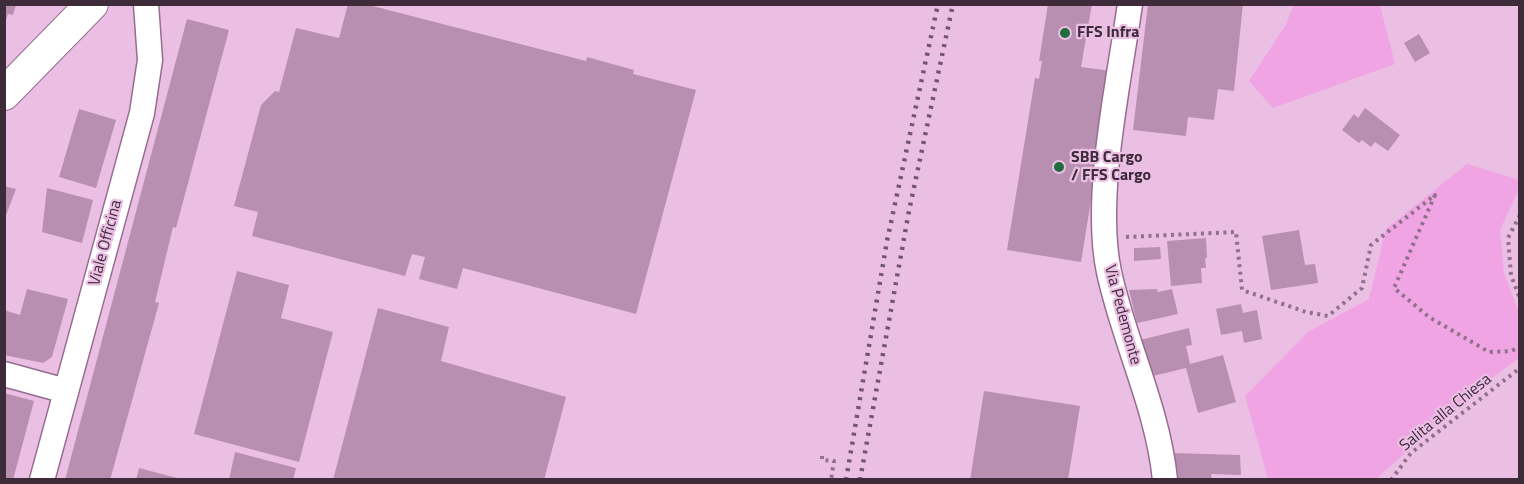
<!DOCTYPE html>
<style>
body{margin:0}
#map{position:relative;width:1524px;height:484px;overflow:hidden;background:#ebbfe3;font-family:"Titillium Web",sans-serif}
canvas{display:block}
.frame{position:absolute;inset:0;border:6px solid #3d2b3a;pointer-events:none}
</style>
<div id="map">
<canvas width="1524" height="484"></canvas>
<div class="frame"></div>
</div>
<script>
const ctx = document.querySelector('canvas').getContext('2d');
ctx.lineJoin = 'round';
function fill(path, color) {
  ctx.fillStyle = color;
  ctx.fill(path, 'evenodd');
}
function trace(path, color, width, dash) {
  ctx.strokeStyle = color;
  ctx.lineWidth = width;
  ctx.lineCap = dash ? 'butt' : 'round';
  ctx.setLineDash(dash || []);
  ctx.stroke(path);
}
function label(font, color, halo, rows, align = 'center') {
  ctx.font = font + ' "Titillium Web",sans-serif';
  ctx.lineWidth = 4.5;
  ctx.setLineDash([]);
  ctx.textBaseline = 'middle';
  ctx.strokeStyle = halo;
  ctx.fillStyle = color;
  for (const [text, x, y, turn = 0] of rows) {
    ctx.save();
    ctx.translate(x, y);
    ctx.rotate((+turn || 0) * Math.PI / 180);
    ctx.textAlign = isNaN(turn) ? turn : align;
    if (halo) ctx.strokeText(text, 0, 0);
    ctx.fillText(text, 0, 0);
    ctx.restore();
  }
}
const green = new Path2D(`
 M1294 5H1380L1395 64 1273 108 1249 81 1285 26Z
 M1467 164 1519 180V189L1500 230 1504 273 1519 312V358L1472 393 1376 479H1268L1245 396 1308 332 1369 299 1386 229Z`);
const building = new Path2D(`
 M348 4H365L586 61 587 57 634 70 633 74 696 90 636 314 463 268 457 289 419 279 425 257 412 254 405 276 252 236 258 212 234 206 261 105 275 91 279 92 296 28 339 38Z
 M1048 4H1092L1081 67 1112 71 1081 262 1007 250 1035 78 1039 79 1042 61H1039Z
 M1148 4H1243L1234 91 1218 89 1214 120 1188 117 1186 136 1133 130Z
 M4 5H16L13 15 8 14 5 23Z
 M187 19 229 30 176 228 173 227 155 302 159 303 110 480H65Z
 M1419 34 1430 53 1415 62 1404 43Z
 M1365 108 1400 135 1388 151 1375 142 1371 147 1362 140 1359 143 1342 130 1354 114 1358 118Z
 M79 109 116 120 96 188 59 177Z
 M4 186 16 189 5 218H4Z
 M47 188 93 200 82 243 42 232Z
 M1299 230 1305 265 1315 264 1318 283 1271 290 1262 236Z
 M1206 238 1207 258H1205L1206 268H1201L1202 283 1171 286 1167 241Z
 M1160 247 1161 259 1134 261V248Z
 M237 271 289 285 281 318 333 332 299 462 194 434Z
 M27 289 68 299 52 357 43 363 4 355V310L20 315Z
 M1157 289 1158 292 1172 289 1178 314 1137 323 1129 290Z
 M1241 304 1243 313 1257 310 1262 339 1244 343 1242 331 1221 335 1216 309Z
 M378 308 449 327 441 361 566 397 544 480H333Z
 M1189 328 1192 345 1186 346 1190 364 1223 355 1236 402 1198 413 1186 368 1149 377 1140 340Z
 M984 391 1080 406 1068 480H970Z
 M4 393 34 401 13 480H4Z
 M235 452 296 468 293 480H229Z
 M1172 453 1240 455 1241 475 1211 474 1212 480H1173Z
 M139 468 181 479V480H136Z`);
const path = new Path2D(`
 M1520 215 1508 238 1511 275 1520 299
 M1126 237 1236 232 1242 290 1306 312 1328 316 1362 288 1371 245 1435 195 1394 288 1429 317 1489 352 1511 351 1520 347
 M822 456V460L834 461 831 480
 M1391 480 1411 453 1520 368`);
const minor = new Path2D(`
 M1130 4C1119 82 1093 198 1109 272 1124 342 1158 408 1165 480
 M4 374 66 391
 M42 480 142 113 150 60 146 4`);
const major = new Path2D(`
 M4 94 92 4`);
const rail = new Path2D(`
 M846 480 887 241 938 4
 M860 480 909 211 953 4`);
const markers = [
 [1065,33,6,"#1f6d3d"],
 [1059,167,6,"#1f6d3d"]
];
const poiNames = [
 ["FFS Infra",1077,33],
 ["SBB Cargo",1071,158],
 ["/ FFS Cargo",1071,176]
];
const streetNames = [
 ["Viale Officina",106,243,-75],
 ["Via Pedemonte",1122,315,75],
 ["Salita alla Chiesa",1446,413,-39]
];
fill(green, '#f0a4e4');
fill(building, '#b88fb1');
trace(minor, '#956d8f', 27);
trace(major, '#956d8f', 34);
trace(path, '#8f718a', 4, [3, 4.5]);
trace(minor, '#fff', 24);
trace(major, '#fff', 32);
trace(rail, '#71576c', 4.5, [3, 6]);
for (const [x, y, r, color] of markers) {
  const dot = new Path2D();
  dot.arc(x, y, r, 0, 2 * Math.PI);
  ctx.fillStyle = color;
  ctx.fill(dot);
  trace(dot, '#ebbfe3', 2);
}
label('bold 16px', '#3d2b3a', '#ebbfe3', poiNames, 'left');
label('16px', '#3d2b3a', '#ebbfe3', streetNames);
</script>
